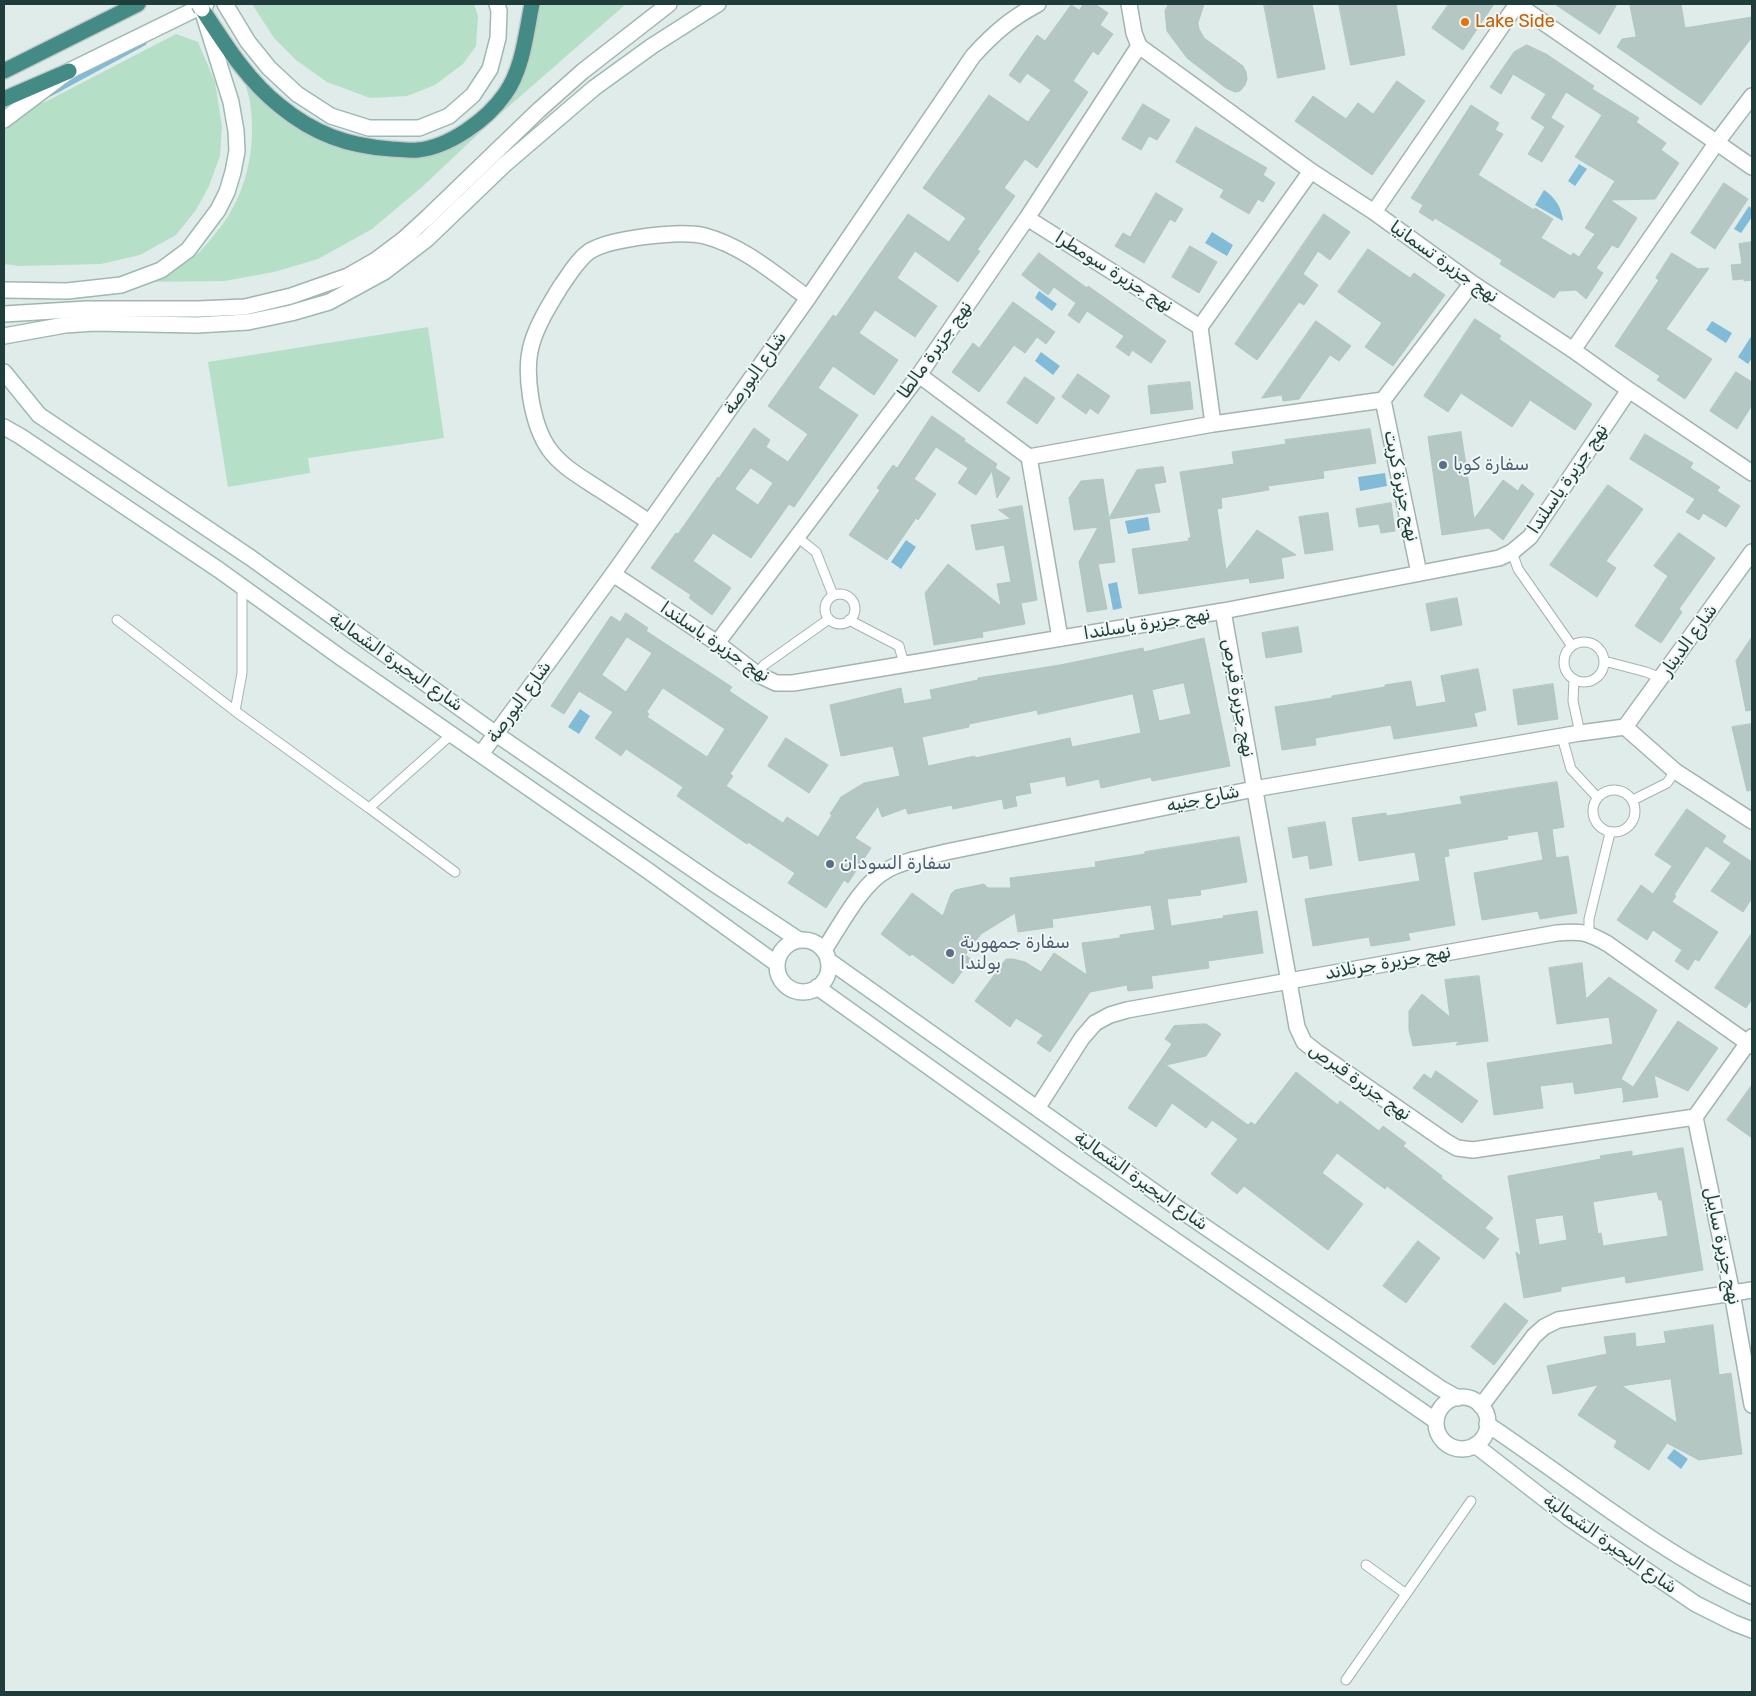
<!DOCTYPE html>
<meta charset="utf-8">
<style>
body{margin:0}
#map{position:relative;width:1756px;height:1696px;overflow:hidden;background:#dfece9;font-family:Rubik,sans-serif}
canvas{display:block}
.frame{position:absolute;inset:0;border:5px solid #1f3e3b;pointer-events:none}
</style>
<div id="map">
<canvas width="1756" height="1696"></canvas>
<div class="frame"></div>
</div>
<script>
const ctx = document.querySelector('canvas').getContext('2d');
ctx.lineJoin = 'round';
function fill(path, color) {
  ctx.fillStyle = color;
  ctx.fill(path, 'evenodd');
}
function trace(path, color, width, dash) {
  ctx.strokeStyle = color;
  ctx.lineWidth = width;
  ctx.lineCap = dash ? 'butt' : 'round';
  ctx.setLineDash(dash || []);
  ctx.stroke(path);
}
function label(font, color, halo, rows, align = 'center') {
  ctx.font = font + ' Rubik,"Noto Naskh Arabic",sans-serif';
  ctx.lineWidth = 4;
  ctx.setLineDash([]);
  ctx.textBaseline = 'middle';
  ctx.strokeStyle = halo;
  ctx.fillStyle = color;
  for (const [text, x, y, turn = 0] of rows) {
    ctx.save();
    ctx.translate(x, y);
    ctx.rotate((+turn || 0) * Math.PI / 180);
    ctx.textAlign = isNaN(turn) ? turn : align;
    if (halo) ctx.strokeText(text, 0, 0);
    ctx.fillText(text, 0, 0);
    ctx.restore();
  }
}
const green = new Path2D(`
 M252 4H474L478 16 476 46 463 64 435 85 407 96 370 98 327 82 296 60 274 38Z
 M539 4H626L492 121 422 187 372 229 318 259 274 272 224 281 139 282C156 276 173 270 188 261 199 254 207 244 215 234 246 198 257 149 250 102 248 92 245 82 242 73L320 137 436 145 512 89Z
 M176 34 198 42 215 82 222 127 220 156 209 186 196 210 176 235 140 255 101 264 19 266 4 264V121L12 114 47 101Z
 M428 327 444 438 308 458 310 473 228 487 208 362Z`);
const water = new Path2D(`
 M1579 164 1587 169 1575 186 1568 181Z
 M1544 190C1555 197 1562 208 1563 221L1535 205Z
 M1749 206 1752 209V217L1741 233 1734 229Z
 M1212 232 1233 245 1227 256 1205 243Z
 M1039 291 1057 304 1052 311 1035 298Z
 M1712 321 1732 333 1726 343 1706 330Z
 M1752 335V358L1748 364 1738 357Z
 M1041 352 1060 366 1053 375 1035 361Z
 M1385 473 1387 486 1360 491 1358 477Z
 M1148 517 1150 530 1128 534 1125 521Z
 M906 540 916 547 901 569 891 562Z
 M1117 582 1122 608 1113 610 1108 584Z
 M580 709 590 716 579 734 568 727Z
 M1674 1449 1688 1459 1681 1469 1667 1458Z`);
const stream = new Path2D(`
 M50 94 144 43`);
const building = new Path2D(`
 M1084 4H1095L1108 13 1100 25 1113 34 1098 55 1093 51 1073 81 1088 92 1037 168 1025 159 1004 188 1015 196 977 250 980 251 958 282 915 251 897 278 937 306 915 337 875 310 859 333 898 360 874 395 833 366 818 388 858 415 794 507 789 504 751 558 713 533 693 561 731 588 712 615 689 598 691 595 651 568 676 533 678 534 718 477 719 478 754 428 770 440 766 447 788 462 808 434 768 406 833 315 836 317 908 214 949 242 966 218 923 188 989 95 1028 122 1051 90 1027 73 1020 83 1009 75 1037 35 1045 41 1071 5 1079 10ZM751 468 773 483 758 505 735 489Z
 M1169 4H1204L1198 23 1199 29 1204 38 1243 66 1246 72 1247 79 1245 85 1240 91 1235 92 1226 88 1187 58 1167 31 1165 11Z
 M1264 4H1312L1325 69 1278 78Z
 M1339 4H1396L1405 55 1351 65Z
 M1449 4H1494L1463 50 1432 28Z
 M1555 4H1617L1600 34Z
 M1630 4H1681L1685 28 1752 17V37L1701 105 1617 47 1622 39 1636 37Z
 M1527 45 1546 54 1594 86 1592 89 1639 118 1636 122 1666 143 1661 150 1679 163 1655 199 1610 200 1637 218 1618 248 1612 245 1596 268 1603 273 1586 299 1576 290 1559 291 1554 298 1500 264 1502 260 1435 218 1433 221 1419 212 1423 205 1411 198 1471 105 1499 123 1495 130 1503 134 1478 175 1534 210 1535 208 1553 219 1541 238 1571 256 1573 253 1579 257 1595 234 1585 228 1615 181 1575 157 1602 115 1566 92 1547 124 1551 118 1564 126 1542 162 1528 154 1545 127 1531 118 1546 94 1513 74 1501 94 1490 87 1514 52Z
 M1397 81 1425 101 1372 175 1295 121 1313 96 1346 119 1358 103 1373 114Z
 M1143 104 1170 120 1157 140 1149 136 1141 150 1122 139Z
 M1196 127 1267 168 1263 175 1275 183 1263 202 1258 199 1249 214 1220 197 1224 190 1176 162Z
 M1724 183 1748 199 1715 249 1691 233Z
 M1156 193 1183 209 1175 222 1170 219 1144 263 1115 246 1123 233 1130 237Z
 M1324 214 1350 232 1330 260 1318 251 1303 274 1318 285 1304 305 1299 302 1257 360 1235 344Z
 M1752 242V280L1744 281V279L1733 280 1731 265 1742 264 1739 244Z
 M1190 246 1217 262 1199 293 1172 277Z
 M1368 249 1410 278 1414 273 1445 295 1393 366 1365 347 1382 323 1338 292Z
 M1039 253 1087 288 1088 286 1166 341 1151 363 1132 350 1129 356 1116 347 1124 336 1087 311 1079 323 1068 315 1076 303 1054 287 1048 295 1022 275Z
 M1672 253 1698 269 1709 268 1666 329 1712 359 1685 399 1657 380 1660 376 1615 346 1659 280 1656 278Z
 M1013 302 1055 332 1046 344 1037 337 1025 353 1014 345 979 392 952 372 973 343 979 348Z
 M1475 319 1501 336 1499 339 1592 404 1575 430 1530 400 1512 427 1461 393 1448 412 1424 396Z
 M1316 321 1351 346 1339 361 1330 355 1299 399 1283 401 1282 395 1262 398Z
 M1736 372 1752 382V405L1737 429 1710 411Z
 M1078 374 1110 396 1098 414 1090 408 1086 414 1062 397Z
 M1025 377 1055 398 1037 424 1007 403Z
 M1190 382 1193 409 1151 414 1148 386Z
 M932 416 965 439 964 441 997 464 995 468 1010 478 997 498 992 471 976 495 958 483 968 468 936 447 914 479 936 494 918 520 916 518 887 560 849 535 880 490 877 488 893 465 897 468Z
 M1370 429 1376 463 1323 471 1324 478 1268 486 1269 490 1221 498 1222 508 1217 509 1226 570 1257 530 1296 555 1281 558 1284 578 1250 583 1249 578 1139 594 1132 549 1189 541 1188 538H1191L1180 472 1234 464 1232 452 1286 444 1285 440Z
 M1461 432 1474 519 1503 480 1518 491 1522 484 1534 494 1503 540 1489 528 1442 535 1428 437Z
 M1645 434 1693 463 1690 468 1720 487 1717 491 1740 506 1726 527 1703 513 1699 520 1686 512 1695 499 1630 459Z
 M1163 467 1166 482 1154 484 1160 512 1109 519 1115 562 1098 564 1107 609 1087 612 1079 562 1098 527 1074 530 1069 498 1081 481 1103 479 1109 518 1137 470Z
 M1608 485 1643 509 1606 561 1616 568 1597 597 1550 565Z
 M1391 503 1395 531 1381 533 1379 524 1359 527 1356 509Z
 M1022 506 1037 600 1021 603 1025 624 982 632 983 637 934 645 925 593 948 564 1001 606 997 584 1011 582 1004 545 976 550 971 525 1011 519 999 510Z
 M1328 513 1333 550 1305 554 1299 517Z
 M1679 533 1715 558 1679 609 1682 612 1661 643 1635 626 1668 576 1654 566Z
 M1457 598 1462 625 1431 631 1426 604Z
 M626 613 648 628 646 631 732 687 729 691 768 717 730 774 733 776 726 786 783 823 787 817 818 837 832 815 830 814 841 797 864 783 900 776 893 746 841 756 830 705 901 688 904 704 932 699 930 690 978 680V678L1060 665 1143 648 1144 652 1204 638 1230 766 1152 781 1151 777 1101 788 1099 779 1067 786 1065 776 1029 783 1031 793 1015 796 1017 806 1004 809 1002 799 953 809 952 805 908 814 906 808 882 817 878 806 855 838 871 848 848 883 844 880 826 908 788 883 795 873 748 842 747 844 677 796 683 787 626 749 621 756 595 738 613 712 579 691 564 714 551 706 611 616 620 622ZM627 637 652 653 626 692 602 675ZM1184 683 1191 714 1159 721 1152 690ZM663 688 725 729 707 757 647 717 649 714 647 712ZM1133 694 1141 733 1072 747 1070 738 975 758V756L928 766 922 737 969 727V724L1037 710 1038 714Z
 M1298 627 1302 652 1266 658 1262 633Z
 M1752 637V710L1746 711 1736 661Z
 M1478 669 1486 710 1474 713 1477 726 1394 739 1391 725 1315 738 1316 745 1282 750 1275 707 1332 698V696L1385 687V685L1411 681 1416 707 1446 702 1441 676Z
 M1553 684 1558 719 1518 725 1513 690Z
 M1752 724V790L1747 791 1732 727Z
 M786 738 828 765 809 793 768 766Z
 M1557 782 1564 827 1552 829 1556 858 1568 856 1577 913 1540 919 1538 911 1482 920 1474 873 1543 860 1538 831 1507 836 1508 839 1448 849 1449 856 1444 857 1455 925 1408 933 1410 940 1371 946 1369 937 1313 946 1305 899 1420 881 1415 852 1359 861 1352 818 1386 813V816L1462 804 1460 797Z
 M1687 809 1726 836 1722 842 1752 862V898L1743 912 1711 891 1731 863 1706 846 1674 895 1676 896 1672 902 1718 932 1699 961 1695 959 1688 970 1675 961 1682 950 1653 930 1647 940 1617 920 1641 885 1653 894 1672 866 1655 855Z
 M1325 822 1332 865 1310 869 1308 855 1293 858 1288 828Z
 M1239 837 1247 882 1200 890 1201 895 1167 899 1171 926 1224 918 1223 916 1257 911 1263 953 1208 961 1209 968 1151 976 1153 988 1128 991 1127 985 1090 992 1050 1052 1037 1043 1043 1035 1016 1018 1010 1027 975 1001 1006 959H1013L1025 962 1041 972 1054 953 1087 975 1082 943 1120 938V935L1155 930 1151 905 1052 919 1053 927 1018 932 1015 913 981 934 965 955 971 959 953 984 912 954 910 956 881 934 912 893 943 916 951 894 955 890 984 884 988 888H1011L1010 878 1096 867 1095 862 1145 854V852Z
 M1752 933V999L1746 1008 1715 988Z
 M1582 963 1586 999 1609 977 1657 1010 1621 1079 1633 1087 1678 1021 1718 1048 1688 1091 1654 1075 1658 1097 1622 1102 1624 1100 1622 1087 1575 1094 1573 1082 1540 1086 1543 1108 1494 1115 1487 1063 1613 1044 1609 1017 1557 1024 1549 968Z
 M1479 976 1488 1041 1456 1045 1459 1041 1413 1046 1409 1030V1011L1422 994 1450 1017 1445 980Z
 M1206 1024 1221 1034 1206 1056 1166 1065 1248 1125 1251 1122 1255 1125 1296 1072 1338 1105 1340 1101 1379 1131 1383 1126 1406 1143 1403 1146 1442 1176 1441 1178 1493 1218 1485 1228 1499 1239 1484 1259 1387 1186 1385 1189 1337 1153 1322 1173 1363 1204 1328 1250 1244 1186 1237 1194 1211 1174 1238 1139 1212 1120 1206 1128 1172 1103 1156 1127 1128 1108 1172 1044 1165 1039 1174 1026Z
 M1436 1071 1478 1101 1462 1123 1413 1088 1424 1074 1431 1079Z
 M1752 1085V1138L1727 1120Z
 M1683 1148 1703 1270 1626 1283 1625 1276 1561 1287V1291L1524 1298 1516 1252 1521 1256 1508 1176 1601 1159 1600 1156 1632 1151V1156ZM1657 1192 1659 1200H1662L1668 1236 1603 1246 1601 1233 1598 1234 1593 1202ZM1563 1215 1567 1240 1539 1245 1535 1219Z
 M1418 1241 1440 1258 1406 1303 1383 1286Z
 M1505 1303 1528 1321 1494 1365 1471 1347Z
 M1713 1325 1719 1375 1731 1373 1742 1454 1699 1460 1667 1443 1649 1470 1614 1447 1617 1441 1578 1415 1598 1385 1553 1394 1547 1366 1607 1354 1604 1337 1635 1333 1636 1347 1666 1343 1664 1332ZM1671 1379 1677 1423 1622 1386Z`);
const service = new Path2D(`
 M797 537 816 552 833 595
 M1512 552 1518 569 1572 646
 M242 587V673L235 711 369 808 452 734
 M825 609a15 15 0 1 1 30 0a15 15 0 1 1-30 0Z
 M117 620 235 711
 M849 620 899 646 904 664
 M1564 662a20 20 0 1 1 40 0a20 20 0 1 1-40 0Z
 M1604 661 1646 672 1661 678
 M757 674 764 665 829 619
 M1574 679 1573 701 1580 733
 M1562 737 1571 769 1597 797
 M1593 811a21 21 0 1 1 42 0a21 21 0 1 1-42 0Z
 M1633 800 1667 783 1675 771
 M369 808 455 872
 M1589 934V919L1610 833
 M1366 1565 1406 1594
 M1346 1680 1471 1501`);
const minor = new Path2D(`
 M1129 4 1134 33 1139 46
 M1517 4 1752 167
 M1139 46 1311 171 1374 212 1472 283 1573 350 1629 390 1752 473
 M1374 212 1517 4
 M1027 218 1200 327 1311 171
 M1200 327 1213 424
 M1573 350 1717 142 1752 96
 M919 375 1029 457 1213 424 1383 400 1472 283
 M1383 400 1419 573
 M1029 457 1060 638
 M649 522C633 511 616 500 599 489 581 477 562 467 549 449 532 425 523 372 532 343 538 323 550 304 561 286 569 275 578 259 590 251 612 238 680 230 705 236 743 246 776 275 808 298
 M613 574 717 643 757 674 776 683H793L1223 611 1499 558 1512 552 1530 537 1629 390
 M1223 611 1297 1027 1304 1042 1318 1053 1445 1141 1457 1148 1473 1150 1695 1117
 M717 643 919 375 1027 218 1139 46
 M1038 1107 1082 1038 1095 1023 1110 1015 1127 1010 1557 933C1582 931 1587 932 1608 944L1752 1046
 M1695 1117 1732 1293 1752 1405
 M1695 1117 1752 1037
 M1481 1406 1534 1336 1544 1327 1558 1320 1752 1290`);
const tertiary = new Path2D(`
 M4 314 87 309H198L245 307 291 296 348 276 376 260 404 239 428 217 539 110 583 71 669 4
 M1625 727 1752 552
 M1625 727 1675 771 1752 821
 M481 754 613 574 808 298 973 56C994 33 1010 19 1038 4
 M824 950C840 926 862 883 887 870 905 860 927 857 946 852L1254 789 1580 733 1625 727`);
const secondary = new Path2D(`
 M225 4 248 42 269 68 297 94 331 116 369 128H419L449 116 473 95 490 69 498 38 499 11 497 4
 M4 120 69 71 206 4
 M4 290 67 291 121 285 161 270 188 250 218 210 227 192 233 172 237 151 236 131 231 102 204 16
 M4 336 65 325 94 323 197 325 248 322 291 313 329 302 384 272 427 239 504 165 594 88 652 46 718 4
 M4 372 39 415 251 558 496 734 713 883 799 940
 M4 427 20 436 219 570 340 657 647 870 777 964
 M777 966a26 26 0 1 1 52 0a26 26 0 1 1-52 0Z
 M828 960 1176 1207 1440 1388 1458 1398
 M817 987 1062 1162 1436 1421
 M1436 1423a26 26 0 1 1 52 0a26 26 0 1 1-52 0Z
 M1487 1424C1575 1483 1657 1551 1752 1596
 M1475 1445 1569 1518 1696 1604 1734 1623 1752 1630`);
const trunk = new Path2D(`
 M202 9C225 44 247 80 280 106 314 134 348 146 391 149 399 149 409 151 418 150 449 147 487 120 505 94 523 69 526 33 532 4
 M4 71 138 4
 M4 99 69 71`);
const secondaryBridge = new Path2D(`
 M199 4 202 9`);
const markers = [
 [1465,22,5,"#e8710a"],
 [1443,465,5,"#5c6f8a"],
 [830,864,5,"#5c6f8a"],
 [950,953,5,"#5c6f8a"]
];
const foodNames = [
 ["Lake Side",1475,22]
];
const streetNames = [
 ["نهج جزيرة تسمانيا",1444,262,35],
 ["نهج جزيرة سومطرا",1114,272,32],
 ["نهج جزيرة مالطا",935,350,-55],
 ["شارع البورصة",755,373,-55],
 ["نهج جزيرة ياسلندا",1568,479,-56],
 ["نهج جزيرة كريت",1401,486,78],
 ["نهج جزيرة ياسلندا",1147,624,-9],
 ["شارع الدينار",1689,640,-54],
 ["نهج جزيرة ياسلندا",715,642,34],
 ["شارع البحيرة الشمالية",396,662,35],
 ["نهج جزيرة قبرص",1238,698,80],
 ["شارع البورصة",519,702,-54],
 ["شارع جنيه",1203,799,-12],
 ["نهج جزيرة جرنلاند",1388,963,-10],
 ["نهج جزيرة قبرص",1360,1082,35],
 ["شارع البحيرة الشمالية",1141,1181,35],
 ["نهج جزيرة سايبل",1722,1246,78],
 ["شارع البحيرة الشمالية",1610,1544,35]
];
const serviceNames = [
 ["سفارة كوبا",1453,465],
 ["سفارة السودان",840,864],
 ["سفارة جمهورية",960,943],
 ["بولندا",960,964]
];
fill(green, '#b6dfc8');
fill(water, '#82bbd7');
trace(stream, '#82bbd7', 5);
fill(building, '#b4c7c2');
trace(building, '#b1c6c1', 1);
trace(service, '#a2b4b1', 11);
trace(minor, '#a2b4b1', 18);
trace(tertiary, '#a2b4b1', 18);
trace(secondary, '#9db9b3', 18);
trace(trunk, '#c0c9c8', 18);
trace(service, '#fff', 9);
trace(minor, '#fff', 15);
trace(tertiary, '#fff', 15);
trace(secondary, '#fff', 15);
trace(trunk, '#448a85', 15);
trace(secondaryBridge, '#9db9b3', 18, []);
trace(secondaryBridge, '#fff', 15);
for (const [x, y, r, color] of markers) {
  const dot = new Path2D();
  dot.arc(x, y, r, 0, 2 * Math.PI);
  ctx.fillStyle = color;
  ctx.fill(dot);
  trace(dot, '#f0f8f6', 2);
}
label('18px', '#c56008', '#f0f8f6', foodNames, 'left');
label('18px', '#1f3e3b', '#f0f8f6', streetNames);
label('18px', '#4e5e75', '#f0f8f6', serviceNames, 'left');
</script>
